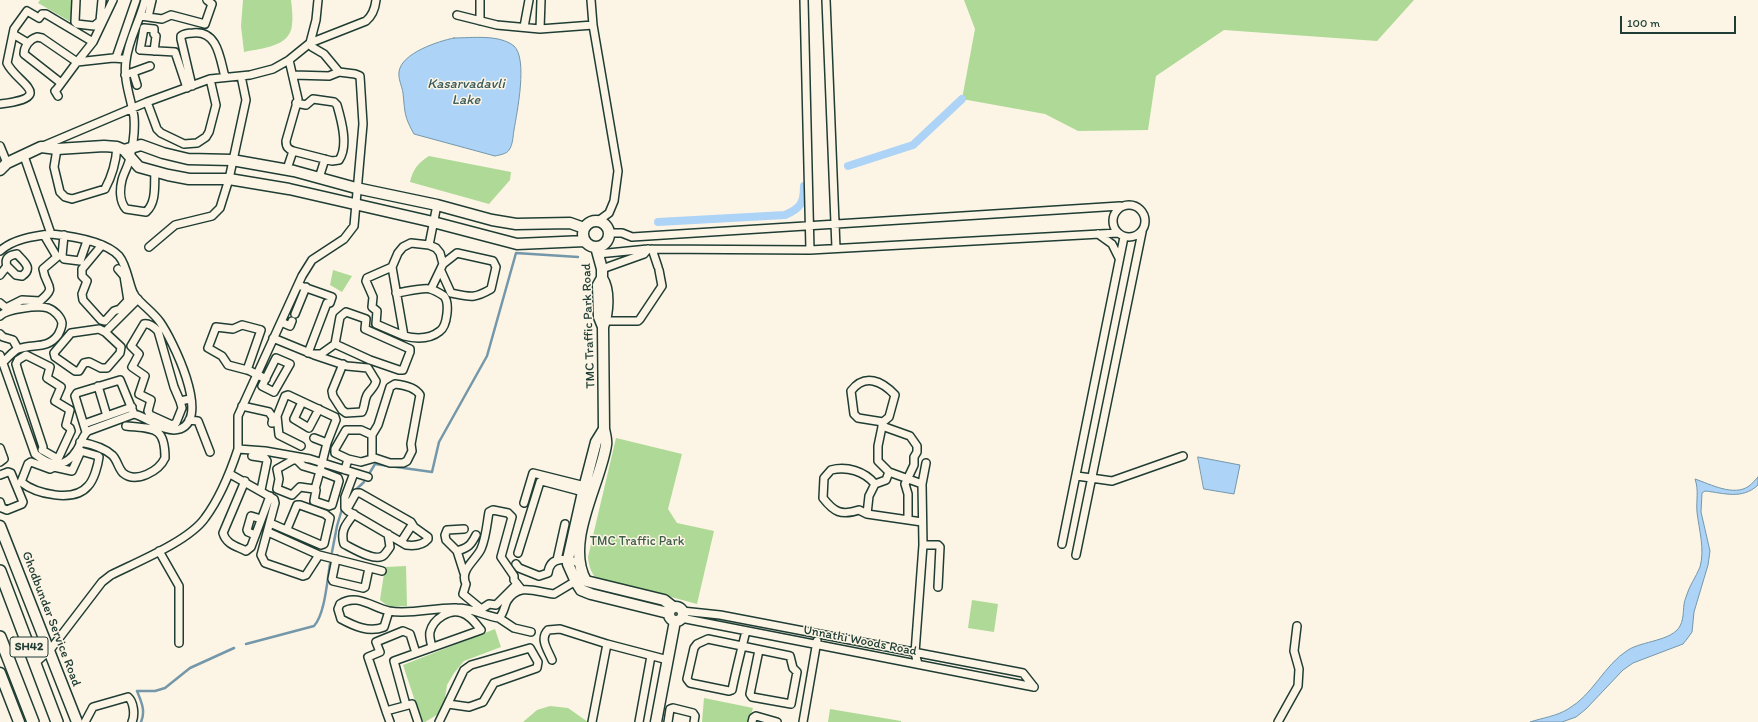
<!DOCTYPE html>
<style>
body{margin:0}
#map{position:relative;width:1758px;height:722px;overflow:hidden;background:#fcf5e5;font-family:Itim,sans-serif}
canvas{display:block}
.scale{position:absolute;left:1620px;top:16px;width:116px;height:18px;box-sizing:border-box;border:2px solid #1f3d34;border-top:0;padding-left:5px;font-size:12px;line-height:14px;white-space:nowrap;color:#1f3d34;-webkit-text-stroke:3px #fcf5e5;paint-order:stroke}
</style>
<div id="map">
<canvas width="1758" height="722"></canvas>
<div class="scale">100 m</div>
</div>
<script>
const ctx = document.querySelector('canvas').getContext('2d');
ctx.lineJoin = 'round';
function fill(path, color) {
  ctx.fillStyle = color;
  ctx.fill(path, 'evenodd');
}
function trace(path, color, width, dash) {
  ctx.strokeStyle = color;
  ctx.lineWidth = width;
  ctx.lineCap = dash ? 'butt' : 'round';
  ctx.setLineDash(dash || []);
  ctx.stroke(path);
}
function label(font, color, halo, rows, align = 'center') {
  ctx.font = font + ' Itim,sans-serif';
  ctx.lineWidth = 3;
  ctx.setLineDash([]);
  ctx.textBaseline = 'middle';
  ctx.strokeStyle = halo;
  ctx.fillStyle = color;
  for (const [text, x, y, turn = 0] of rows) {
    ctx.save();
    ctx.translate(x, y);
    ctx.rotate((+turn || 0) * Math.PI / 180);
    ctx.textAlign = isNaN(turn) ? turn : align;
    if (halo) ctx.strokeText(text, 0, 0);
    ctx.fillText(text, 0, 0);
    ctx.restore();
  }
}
const green = new Path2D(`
 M40 0H77L76 25 38 3Z
 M243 0H291C292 8 293 17 292 25 290 47 262 48 244 52L241 26Z
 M964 0H1414L1377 41 1224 30 1156 76 1148 130 1078 131 1045 114 962 99 975 29Z
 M429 156 511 172 510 180 489 204 410 182C413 169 418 163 429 156Z
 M333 270 352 276 342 292 330 285Z
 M616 438 682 454 668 509 677 523 714 531 697 604 623 584 609 589C596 580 589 573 588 557Z
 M406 566 407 606 389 607 380 600 385 567Z
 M972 600 998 604 994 632 968 628Z
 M495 629 501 647 464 661 454 673 447 685 444 704 440 713 425 722H422L403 665Z
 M704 698 753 708 749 722H702Z
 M550 706 568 708 588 722H523L537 710Z
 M830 709 901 721V722H828Z`);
const water = new Path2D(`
 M454 38C472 38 499 34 514 46 528 59 517 112 514 130 513 135 513 145 509 150 507 154 499 155 495 156L414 134C404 116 405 113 403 93 402 86 398 79 399 72 401 53 439 41 454 38Z
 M1198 457 1240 465 1234 494 1204 489Z
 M1758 477V485C1742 500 1724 493 1705 491L1702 493 1701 512 1710 551 1708 565 1694 612 1692 632 1687 639 1683 644 1633 663 1623 670 1586 709 1576 717 1562 722H1530C1542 718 1557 716 1568 709 1593 695 1604 665 1628 650 1642 641 1672 641 1680 626 1685 617 1682 606 1686 597 1689 586 1696 577 1700 567 1705 549 1699 530 1697 512 1696 501 1699 490 1695 479 1710 484 1734 497 1749 486 1752 484 1755 480 1758 477Z`);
const stream = new Path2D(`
 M369 474 375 464 432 472 439 442 487 356 516 253 578 257
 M347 498 364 482
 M332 552 337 526 342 509
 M246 644 314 626C325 614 327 581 330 564
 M141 722C146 711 141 701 137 691H155L165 688 190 668 234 648`);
const canal = new Path2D(`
 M848 166 913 145 962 99
 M658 222 785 215C801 208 804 203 804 186`);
const street = new Path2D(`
 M76 0 75 22 77 24 94 26 100 21 102 0
 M145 0C140 21 128 40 126 61 123 80 131 98 134 117 135 129 133 145 130 157 129 165 124 172 122 180 120 188 119 201 126 209L146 212C157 202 154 185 155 171
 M591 0 593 25 618 171 614 201 609 213 598 221
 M804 0 810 250
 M826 0 836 248
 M457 15 497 25 540 29 593 25
 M141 16 162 19 171 15 205 24 212 4 207 0
 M148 17 152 0
 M480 21V0
 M524 27 529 0
 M540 29 541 0
 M13 34 28 43
 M93 42 113 0
 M310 43 316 20 318 0
 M310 43 312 47 324 54 339 72
 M154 51 156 36 154 34V29L144 28 140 50H141L175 52 187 88
 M116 58 136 0
 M289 60 298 99 286 141C286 147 288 149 293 151L332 161 339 160C349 146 341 119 337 105L334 102 313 99 306 105 296 103
 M133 72 137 85
 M125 75 150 66
 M293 75 329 76 339 72 355 74 360 76 363 124 354 226 344 239 312 260 302 276 238 416V449L265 451 310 459 368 477
 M192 86 181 39V36C185 33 189 33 193 33 218 30 220 59 225 77
 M58 96 55 91 57 89 77 62 113 58 126 59
 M147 102 157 129 161 133 184 144 197 143 206 137 209 132 216 105 210 79
 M0 104C58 97 16 83 7 63L14 29 27 11 39 18 42 14H46L93 42 77 62 42 38 37 37C30 39 24 46 24 54L61 83
 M0 146 7 163
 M43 146 147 102 210 79 250 75 273 69 289 60 310 43 366 21C372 16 375 9 376 0
 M57 149 54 167 60 192 65 197 72 199 105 189C112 176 116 162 117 147
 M287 169 293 151
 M319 178 325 159
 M1113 221a16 16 0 1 1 32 0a16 16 0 1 1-32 0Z
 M609 233H622L632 237 1120 206
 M1098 234 1112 244 1119 258
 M64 235 62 256 64 259 80 261 87 241
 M102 245 82 269V276L87 281 82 294 83 300 101 320 105 321 114 311 120 309 134 294
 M429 245 437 205
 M149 247 175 225 212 216 220 208 229 179 246 100 241 76
 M652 249 658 267
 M0 251C13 239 34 236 51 234L24 156
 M598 254 648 249 810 250 1118 233
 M392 267 367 278 366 281 373 297 372 307 377 311 376 324 404 336
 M118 269 124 276 128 301
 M602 269 644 254 648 249
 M0 275 7 266C4 258 10 255 17 254 23 261 34 268 22 276L16 275 7 266
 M298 285 332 297 330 303H327L308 353
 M431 289 443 264 457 253 493 261 496 267 491 289C474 299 470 297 451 293L441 271
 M396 293C405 292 423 287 430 289 434 290 441 294 444 296 450 303 447 326 440 331 430 339 416 339 404 336L392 267 398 253 403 247 411 243 429 245 436 248 440 253 443 264
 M0 303 6 308 22 300 40 301C58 286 46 288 43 269L57 257 44 235
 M295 314 306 287
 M0 316C6 309 38 305 48 308 54 310 61 317 62 323 62 328 60 331 58 335 47 350 33 343 18 349 13 351 7 359 2 363
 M601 321H638L640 319 662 286 659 270
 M281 322 290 326 292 321
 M99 329 105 332 121 347 120 353 107 368H101L89 362 84 363 79 371H75L55 357 54 353 71 333Z
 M105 332 138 299
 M0 334 3 337 13 340 18 349
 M273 338 312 354H321L335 344 370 360 399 370H403L410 352V349L365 329 366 319 346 312 340 317 335 344
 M0 355 35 454C51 467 65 469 77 450 81 444 82 436 88 431L134 414C148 417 164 434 180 429 211 417 172 339 160 322 153 312 142 305 135 296 129 288 128 267 119 256 105 241 71 236 51 234
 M26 355 50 367 47 378 61 387 55 401 70 410 66 425 70 428 71 431 58 459 42 450 43 447 19 374 16 364 18 360Z
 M314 355 347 366 368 368 376 381C375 387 370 390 367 395 364 401 365 407 362 412L346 413 342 410 333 396 332 391 343 364
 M276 358 290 364 274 392 262 386Z
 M247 370 261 330 242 325 233 329 216 327 208 348 222 356 228 365 247 370 250 371 266 379
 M98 386 107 416
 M180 401 182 408 176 423 172 425 150 415 148 411 151 400 139 394 145 376 132 367 139 354 131 346 144 324C149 323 154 327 158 331L174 387 180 401 190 399
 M302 402 294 419 309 428 319 409
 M242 406 269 412 273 418 272 423
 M189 420 198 421 210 452
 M883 422 889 417 895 395C882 381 865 373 851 391L854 414 858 418 883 422 878 446V461L889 472 922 484
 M84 424 132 407
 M882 426 910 436 917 446V452L914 457V465L905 484 908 494V520
 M86 432 75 396 77 393 120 380 134 414
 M314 438 327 443
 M80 442C91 444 103 447 112 455 117 459 118 468 123 473 136 484 159 471 165 458 165 426 154 429 126 426
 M301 446 279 435 277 416 285 396 288 395 335 417 336 420 327 443 320 471 338 478 339 481 332 505 329 506 314 501 316 490 314 489 300 487 292 495 277 489 279 479 277 469 293 460H297L303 466 320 471 315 489
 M0 448 4 459 0 462
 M77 450 98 456 99 457C98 465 94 480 88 486 74 503 36 494 21 482L28 464 31 462 50 469 54 467 72 471 81 451
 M252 456 265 458 267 461 261 490
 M372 458V435
 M345 470 348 459 361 462 375 458 390 463H403L407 461 412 451 411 444 420 395C415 387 404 385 395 384L390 387 378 425 372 435 361 430H346L335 449V453L348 459
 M889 472 886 480 875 484C864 471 847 466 831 470L824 478 823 498C834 512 841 516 859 510L867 514 922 522
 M230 474 274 499 275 503 261 555 265 563 303 576 306 575 319 555 268 532
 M0 475 8 472 11 473 23 502 22 504 7 510 2 508 0 502
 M1077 476 1112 481 1183 456
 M245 481 223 533C226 544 236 546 246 551L251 547 270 496
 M524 503 533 473 589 487
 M347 509 356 493H360L411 522 414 527 428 537V539C423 545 414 546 406 545L348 511 345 508V497L354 473
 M354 514C346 524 340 531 344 544 352 548 376 563 384 555 386 553 388 550 390 547L388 534
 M867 514 869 496 875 484
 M270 523 321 545 324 544 330 518 325 514 300 505H297L287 529
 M255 535 248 532 247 530 251 516 261 519
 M401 542 412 525
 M1062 544 1124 237
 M923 545H938L940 547 938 587
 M159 551 179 586V643
 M457 551C468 548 471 545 476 535
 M518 553 540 482 542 481 587 493
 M319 555 382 571
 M1076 555 1142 232
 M336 559 332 579 333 581 363 588 365 587 369 568
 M557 560 565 524
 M516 564 519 568 539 576 548 573C550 555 567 559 579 563
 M464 573 457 551 446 540 445 535 447 530 464 529
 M517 584 496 605 489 604 483 608H480L463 594 466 584C459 570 476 560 481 549 486 538 487 523 489 512L493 510 508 513 512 517 501 557 514 576V580L521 589
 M389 611 384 627C369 633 354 626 341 619L338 609 340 604C356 593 372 607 389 611 411 615 435 607 457 608 472 608 485 616 499 618 504 613 504 607 507 601 519 582 536 592 554 594L579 579
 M682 611 720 615 1023 673 1034 687
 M499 618 514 628 531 632
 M681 618 1034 687
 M746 631C741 651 736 670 732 690L729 691 690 683 687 679 694 648 697 644 708 639 790 656 793 668 797 672 791 704 752 697 750 694 759 650
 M552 660C548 650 539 639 548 630L560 629 607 644 668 660
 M35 663 50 650 102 582 111 575C137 562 189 541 205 518 220 498 230 473 238 449
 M918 664 915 653 923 545 922 484 926 463
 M406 705 394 661 481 630C476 624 471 616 462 613 450 608 433 619 430 632 429 636 431 643 432 647
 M386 711 368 657 380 652 376 642 403 631 410 634 416 653
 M85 722 93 707 128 697C134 702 135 715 132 722
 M390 722 386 711 412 704 418 722
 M439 722 464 670 471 665 530 648 538 662 537 668 494 683 483 702 469 707 448 704
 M592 722 607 644
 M639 722 651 656
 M668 722 670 709 673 708 693 713 695 716 694 722
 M752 722 753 718 756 716 777 722
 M803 722 817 641
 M1278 722 1298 686 1299 669 1294 651 1297 626`);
const secondary = new Path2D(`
 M124 150 141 145 163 153 188 159 232 160 294 171 356 188 437 205 492 220 516 224 570 223 584 228
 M0 170 7 163 41 147 57 149 104 146 117 147 124 150 139 167 168 175 189 179H229L289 189 433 222 517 244 585 241
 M583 234a13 13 0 1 1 26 0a13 13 0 1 1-26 0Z
 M596 247 602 269V278L598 285 599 317 603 327 604 429C605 434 607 440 606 445 600 485 564 542 586 581L664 600 673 607
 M602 278C610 290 608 313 603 327
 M604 429 596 442 583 492 568 559V564L576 582 581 590 591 594 668 613
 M0 526 77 722
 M669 614a7 7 0 1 1 14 0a7 7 0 1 1-14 0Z
 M0 673 19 722
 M656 722 675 621`);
const primary = new Path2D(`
 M0 571 57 722
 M0 637 33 722`);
const shields = [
 [29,647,38]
];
const shieldNames = [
 ["SH42",29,647]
];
const streetNames = [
 ["TMC Traffic Park Road",589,326,-92],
 ["Ghodbunder Service Road",51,619,69],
 ["Unnathi Woods Road",860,641,11]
];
const parkNames = [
 ["TMC Traffic Park",637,542]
];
const waterNames = [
 ["Kasarvadavli",466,84],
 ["Lake",466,100]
];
fill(green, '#afd996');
fill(water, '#add3f7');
trace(water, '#7497a9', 1);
trace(stream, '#7497a9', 2.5);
trace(canal, '#add3f7', 8);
trace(street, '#1f3d34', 10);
trace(secondary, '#1f3d34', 13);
trace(primary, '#1f3d34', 14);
trace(street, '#fcf5e5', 7);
trace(secondary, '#fcf5e5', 10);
trace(primary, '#fcf5e5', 11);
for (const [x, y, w] of shields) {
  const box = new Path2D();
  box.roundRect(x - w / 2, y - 10, w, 20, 3);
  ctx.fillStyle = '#fcf5e5';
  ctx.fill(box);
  trace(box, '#1f3d34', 1);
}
label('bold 12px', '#1f3d34', null, shieldNames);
label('13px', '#1f3d34', '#fcf5e5', streetNames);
label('13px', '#3c5c48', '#fcf5e5', parkNames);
label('italic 14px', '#3b5b5b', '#fcf5e5', waterNames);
</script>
